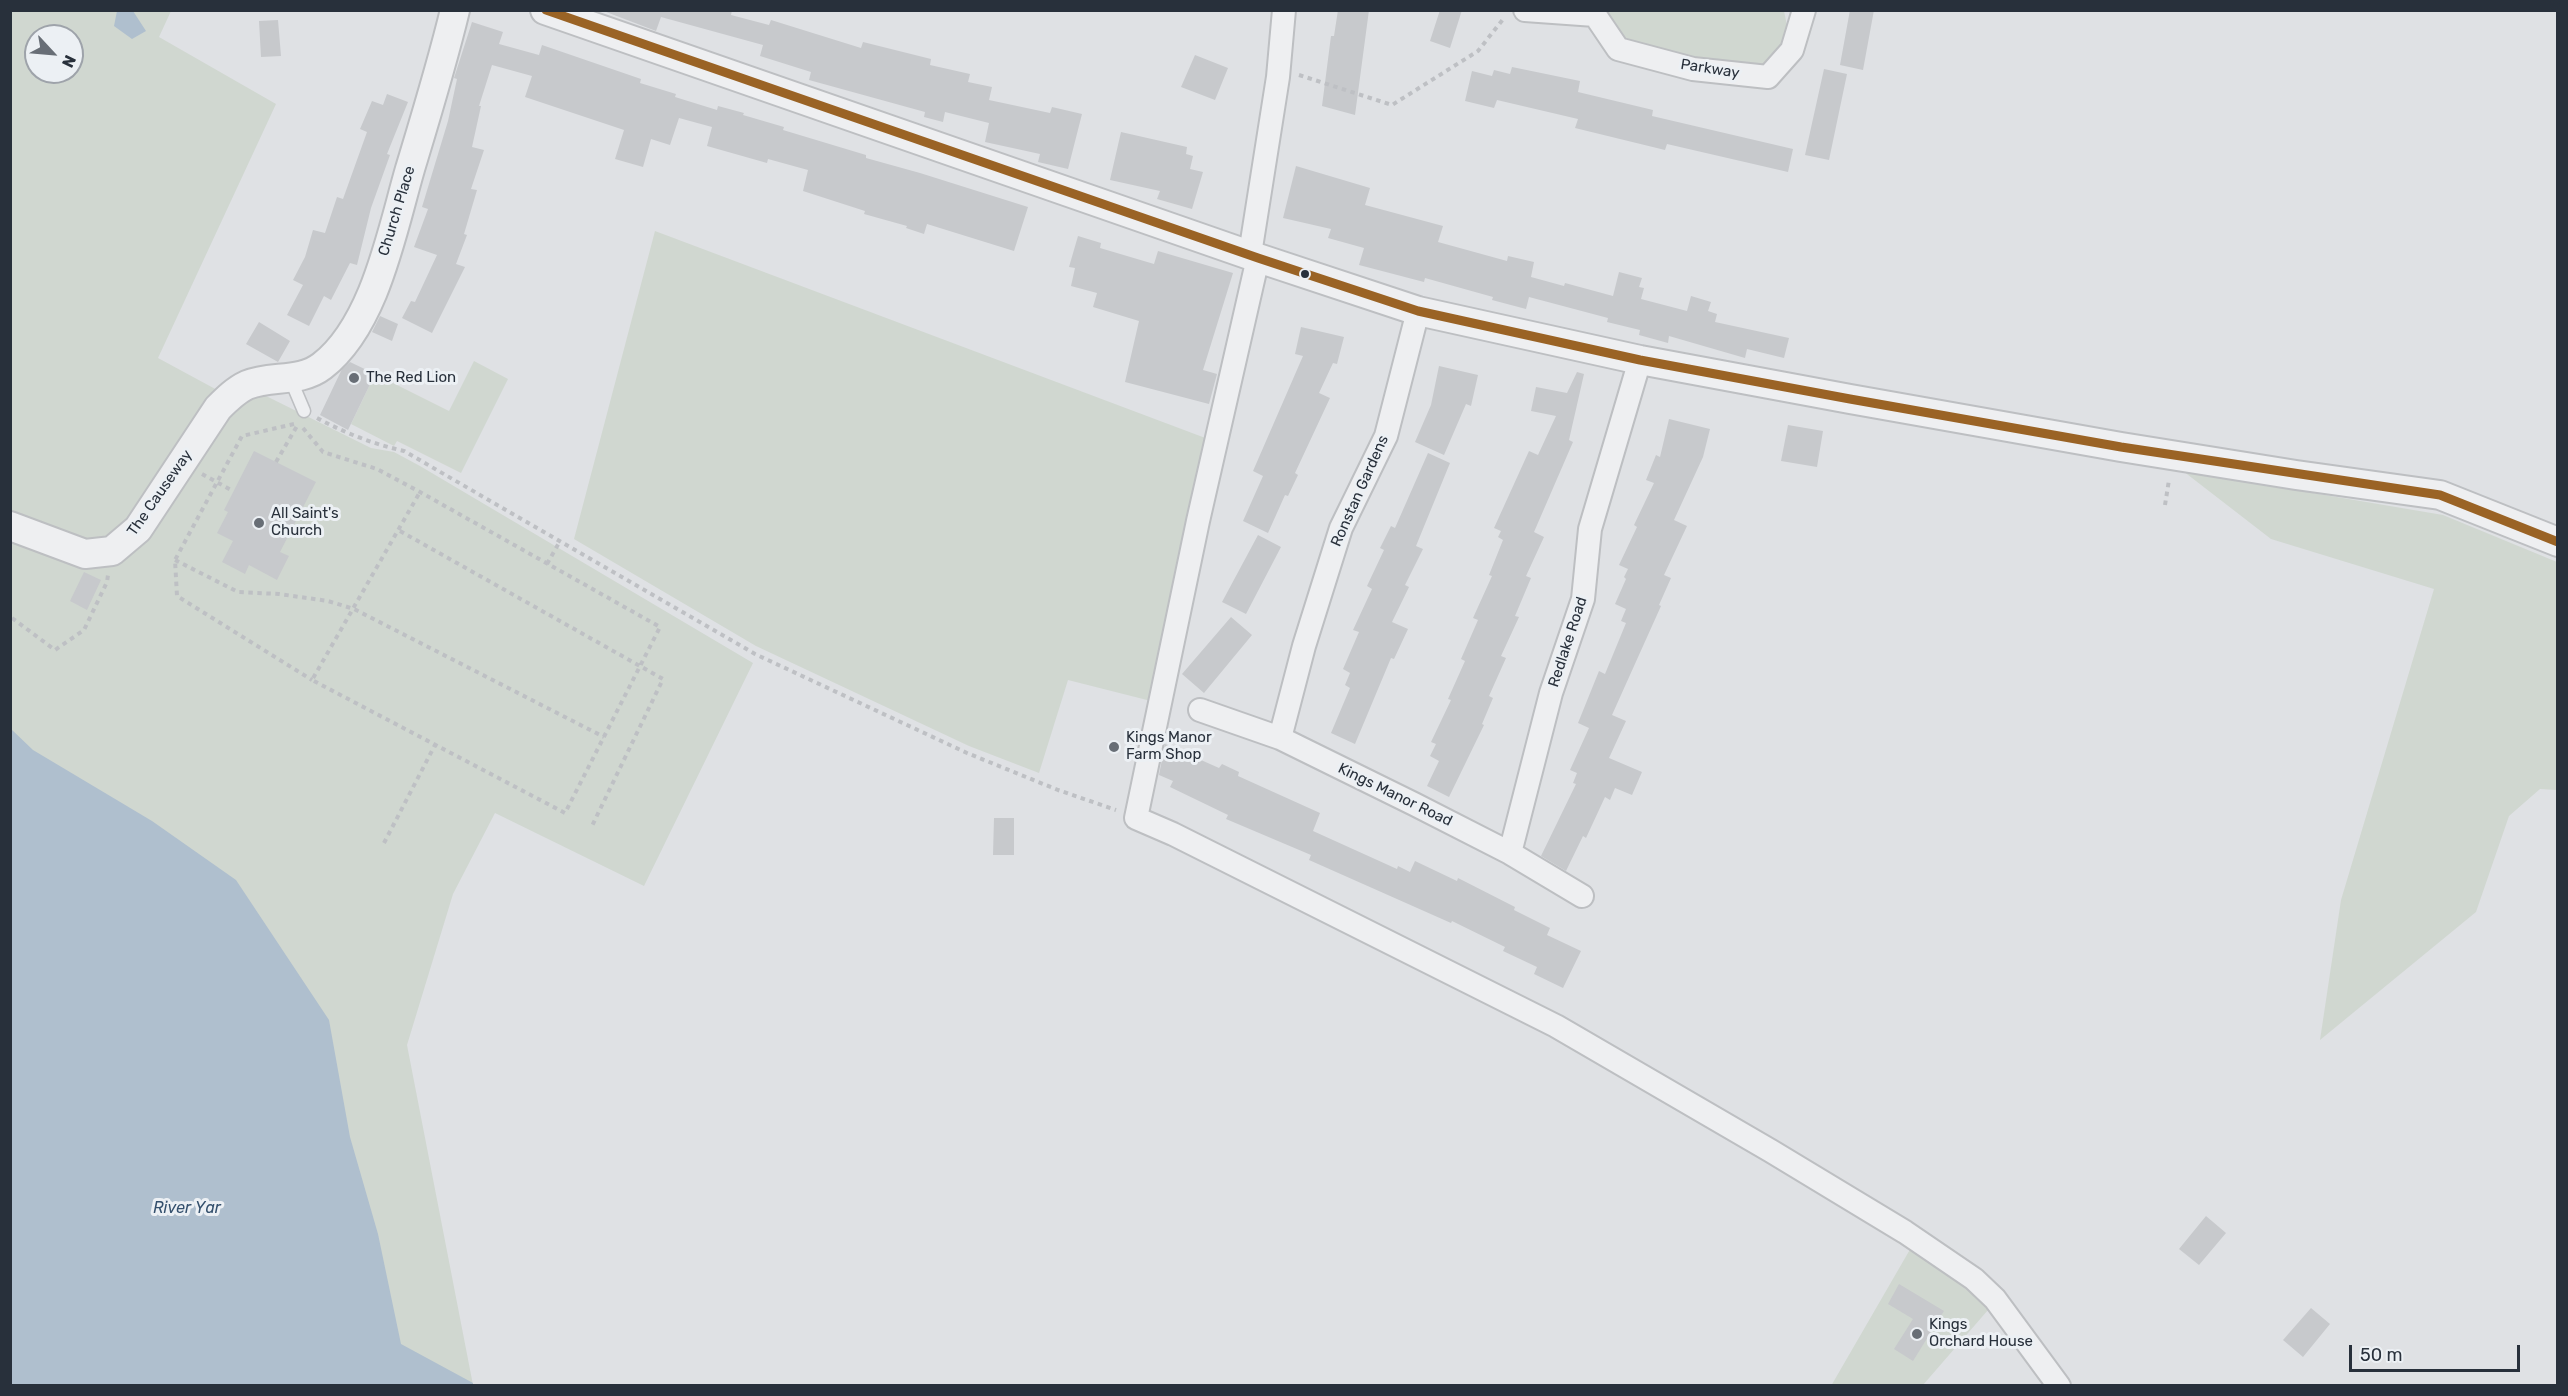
<!DOCTYPE html>
<style>
body{margin:0}
#map{position:relative;width:2568px;height:1396px;overflow:hidden;background:#dfe1e4;font-family:Rubik,sans-serif}
canvas{display:block}
.frame{position:absolute;inset:0;border:12px solid #28303b;pointer-events:none}
.north{position:absolute;left:24px;top:24px;width:60px;height:60px;box-sizing:border-box;background:#ecf0f4;border:2px solid #9ea3aa;border-radius:50%;rotate:116deg;font-size:16px;font-weight:700;line-height:24px;text-align:center;color:#28303b}
.north::after{content:'';display:block;margin:auto;width:21px;height:27px;background:#686e76;clip-path:polygon(50% 0,100% 100%,50% 72%,0 100%)}
.scale{position:absolute;left:2349px;top:1345px;width:171px;height:27px;box-sizing:border-box;border:3px solid #28303b;border-top:0;padding-left:8px;font-size:18px;line-height:21px;white-space:nowrap;color:#28303b;-webkit-text-stroke:4px #ecf0f4;paint-order:stroke}
</style>
<div id="map">
<canvas width="2568" height="1396"></canvas>
<div class="frame"></div>
<div class="north">N</div>
<div class="scale">50 m</div>
</div>
<script>
const ctx = document.querySelector('canvas').getContext('2d');
ctx.lineJoin = 'round';
function fill(path, color) {
  ctx.fillStyle = color;
  ctx.fill(path, 'evenodd');
}
function trace(path, color, width, dash) {
  ctx.strokeStyle = color;
  ctx.lineWidth = width;
  ctx.lineCap = dash ? 'butt' : 'round';
  ctx.setLineDash(dash || []);
  ctx.stroke(path);
}
function label(font, color, halo, rows, align = 'center') {
  ctx.font = font + ' Rubik,sans-serif';
  ctx.lineWidth = 6;
  ctx.setLineDash([]);
  ctx.textBaseline = 'middle';
  ctx.strokeStyle = halo;
  ctx.fillStyle = color;
  for (const [text, x, y, turn = 0] of rows) {
    ctx.save();
    ctx.translate(x, y);
    ctx.rotate((+turn || 0) * Math.PI / 180);
    ctx.textAlign = isNaN(turn) ? turn : align;
    if (halo) ctx.strokeText(text, 0, 0);
    ctx.fillText(text, 0, 0);
    ctx.restore();
  }
}
const green = new Path2D(`
 M1599 10 1784 11 1792 50 1768 77 1618 49Z
 M10 11H171L159 37 276 104 158 358 219 391 115 538 84 544 11 517ZM36 36H72V72H36Z
 M655 231 1208 439 1151 701 1068 680 1039 773 969 746 756 646 574 539Z
 M474 361 508 379 461 473 397 441 394 446 351 424 375 374 449 411Z
 M258 392 371 448 394 452 420 466 753 663 644 886 495 813 453 894 407 1045 473 1385H260L11 983 10 535 110 562 229 407Z
 M2183 471 2443 515 2557 562V790L2540 789 2509 816 2476 912 2320 1040 2341 900 2434 589 2271 539Z
 M1912 1246 1967 1285 1988 1310 1923 1385 1831 1386Z`);
const water = new Path2D(`
 M117 11H133L146 31 132 39 114 26Z
 M11 729 33 750 152 821 236 880 329 1020 350 1137 378 1234 401 1344 473 1383V1385H11Z`);
const building = new Path2D(`
 M601 10H732L731 15 769 25 771 20 861 48 863 42 931 59 930 65 970 74 968 82 992 87 989 100 1050 113 1052 107 1082 114 1068 169 1038 162 1040 154 985 142 989 123 945 112 943 122 924 117 925 112 809 80 811 72 760 56 763 45 661 17 656 31Z
 M1338 10H1369L1355 115 1322 106 1331 36H1334Z
 M1440 10H1462L1450 48 1430 41Z
 M1850 10H1874L1863 70 1840 65Z
 M278 20 281 56 261 57 259 21Z
 M472 22 503 32 499 44 539 55 542 45 641 79 640 83 676 94 675 97 717 110 718 106 744 113 743 115 784 127 783 130 866 155V158L920 173 1028 207 1014 251 927 224 924 234 906 228 907 226 864 214 865 211 803 191 808 170 768 159 767 163 707 146 712 127 679 118 670 145 651 139 643 167 615 159 624 130 525 97 532 76 492 65 479 106H481L472 147 484 150 471 189 477 190 464 234 467 235 456 264 465 267 432 333 402 318 411 301 415 302 437 255 414 247 428 209 422 207 448 121 457 79 454 78Z
 M1195 55 1228 68 1215 100 1181 87Z
 M1512 67 1580 81 1578 92 1653 110 1652 116 1793 149 1788 172 1667 144 1665 150 1575 128 1578 119 1497 100 1494 108 1465 101 1472 71 1492 76 1494 70 1510 74Z
 M1824 69 1847 74 1829 160 1805 155Z
 M387 94 408 102 387 154 390 155 371 208 357 265 350 263 331 300 324 296 309 326 287 315 303 285 293 280 305 257 313 230 325 233 337 197 343 199 367 132 360 129 372 101 383 105Z
 M1121 132 1187 147 1186 154 1193 156 1190 169 1203 172 1192 209 1157 199 1160 191 1110 180Z
 M1296 166 1370 188 1365 205 1443 226 1438 242 1507 261 1508 256 1534 262 1531 277 1564 286 1565 283 1613 296 1619 272 1642 278 1639 287 1644 288 1641 299 1687 311 1691 296 1711 302 1708 311 1717 314 1715 322 1789 338 1784 358 1747 349 1745 358 1669 336 1668 343 1639 335 1640 330 1607 322 1608 318 1529 297 1526 309 1492 300 1493 297 1425 278 1424 282 1359 265 1364 248 1328 238 1331 229 1283 218Z
 M1078 236 1101 243 1100 248 1154 264 1158 251 1233 273 1203 370 1217 374 1209 404 1125 382 1139 321 1093 307 1097 293 1071 286 1075 268 1069 267Z
 M380 316 398 324 392 341 372 332Z
 M259 322 290 341 278 362 246 344Z
 M1301 327 1344 337 1337 364 1333 363 1319 393 1330 398 1295 473 1298 475 1288 496 1285 495 1268 533 1243 521 1263 476 1253 471 1303 356 1295 354Z
 M350 362 375 374 348 430 320 415 342 369Z
 M1439 366 1478 375 1471 406 1466 404 1444 455 1415 442 1431 405Z
 M1577 372 1584 374 1569 440 1573 442 1534 532 1544 537 1526 576 1531 578 1515 616 1519 617 1501 656 1506 658 1489 696 1493 698 1482 724 1484 725 1449 797 1427 786 1439 761 1430 756 1436 744 1431 742 1451 700 1448 699 1465 661 1461 659 1478 620 1473 618 1492 576 1489 575 1503 540 1498 537 1501 531 1494 528 1529 451 1538 455 1556 416 1531 411 1536 387 1567 393Z
 M1669 419 1710 429 1703 457 1674 520 1687 526 1664 575 1671 578 1659 605 1661 606 1612 715 1626 721 1609 758 1642 772 1632 795 1615 788 1610 800 1605 797 1586 838 1583 836 1566 871 1541 856 1576 784 1573 783 1577 773 1570 770 1589 728 1578 723 1599 671 1605 674 1626 623 1621 621 1626 609 1615 604 1626 579 1624 577 1628 569 1619 565 1637 527 1634 525 1654 483 1646 480 1656 455 1660 457Z
 M1788 425 1823 431 1817 467 1781 461Z
 M254 451 316 482 280 552 289 556 277 580 249 565 245 574 222 562 233 541 217 533 228 512 224 510Z
 M1428 453 1450 463 1416 546 1423 549 1405 585 1409 587 1392 622 1408 629 1394 659 1391 658 1355 744 1331 733 1350 688 1345 685 1350 673 1343 669 1359 632 1353 630 1372 589 1367 586 1384 550 1380 548 1391 526 1395 528Z
 M1258 535 1281 547 1246 614 1222 602Z
 M84 572 101 580 87 610 70 601Z
 M1231 617 1252 635 1204 693 1182 674Z
 M1165 744 1219 768 1222 764 1239 772 1238 776 1320 813 1313 831 1397 869 1398 866 1410 872 1415 861 1457 881 1458 878 1515 907 1514 910 1550 928 1547 935 1581 951 1563 988 1534 974 1537 967 1503 951 1505 947 1452 921 1451 923 1309 860 1311 855 1226 819 1228 815 1170 787 1173 781 1159 775Z
 M994 818H1014V855H993Z
 M2206 1216 2226 1233 2199 1265 2179 1249Z
 M1899 1284 1944 1311 1913 1361 1894 1349 1913 1319 1888 1304Z
 M2311 1308 2330 1324 2303 1357 2283 1340Z`);
const path = new Path2D(`
 M1299 75 1392 105 1478 51 1504 18
 M317 418C345 433 373 444 404 451L755 654 967 753 1058 790 1116 810
 M294 424 242 436 175 560 177 596 312 680
 M303 428 323 452 377 469 420 492 660 627 565 813 312 680 420 492
 M276 462 297 426
 M202 474 233 491
 M2165 505 2169 480
 M400 531 663 679 591 828
 M175 560 238 592 279 594 328 601 354 609 604 737
 M547 564 560 541
 M12 618 55 650 84 630 107 582 108 575
 M384 843 435 745`);
const service = new Path2D(`
 M290 378 304 411`);
const minor = new Path2D(`
 M1525 10 1595 15
 M1595 15 1618 49 1693 69 1768 77 1792 50 1804 10
 M1250 254 1278 77 1284 10
 M1258 258 1198 521 1136 818 1173 834 1556 1026 1771 1151 1905 1232 1974 1279 1995 1299 2059 1386
 M1200 710 1280 738 1414 804 1510 853 1582 896
 M1280 738 1304 646 1341 528 1386 436 1418 311
 M1510 853 1551 693 1583 599 1590 529 1640 360`);
const tertiary = new Path2D(`
 M545 10 1258 258 1418 311 1640 360 1850 399 2121 447 2296 475 2440 495 2558 542
 M10 526 85 554 112 551 138 529 218 408C227 399 236 390 247 385 271 375 300 383 322 366 375 325 392 231 410 169 426 116 442 64 455 10`);
const bus1 = new Path2D(`
 M546 10 1258 258 1418 311 1640 360 1850 399 2121 447 2440 495 2558 542`);
const markers = [
 [1305,274,5,"#28303b"],
 [354,378,6,"#686e76"],
 [259,523,6,"#686e76"],
 [1114,747,6,"#686e76"],
 [1917,1334,6,"#686e76"]
];
const streetNames = [
 ["Parkway",1710,69,9],
 ["Church Place",397,211,-73],
 ["Ronstan Gardens",1360,491,-66],
 ["The Causeway",160,493,-55],
 ["Redlake Road",1568,642,-72],
 ["Kings Manor Road",1395,795,26]
];
const poiNames = [
 ["The Red Lion",366,378],
 ["All Saint's",271,514],
 ["Church",271,531],
 ["Kings Manor",1126,738],
 ["Farm Shop",1126,755],
 ["Kings",1929,1325],
 ["Orchard House",1929,1342]
];
const waterNames = [
 ["River Yar",187,1208]
];
fill(green, '#d0d7d0');
fill(water, '#afbfce');
fill(building, '#c7c9cc');
trace(service, '#bdbfc2', 15);
trace(minor, '#bdbfc2', 26);
trace(tertiary, '#bdbfc2', 32);
trace(path, '#bec0c4', 4, [4.5, 4.5]);
trace(service, '#eeeff1', 12);
trace(minor, '#eeeff1', 22);
trace(tertiary, '#eeeff1', 28);
trace(bus1, '#9a6325', 9);
for (const [x, y, r, color] of markers) {
  const dot = new Path2D();
  dot.arc(x, y, r, 0, 2 * Math.PI);
  ctx.fillStyle = color;
  ctx.fill(dot);
  trace(dot, '#ecf0f4', 2);
}
label('15px', '#28303b', '#ecf0f4', streetNames);
label('15px', '#28303b', '#ecf0f4', poiNames, 'left');
label('italic 16px', '#34506d', '#ecf0f4', waterNames);
</script>
